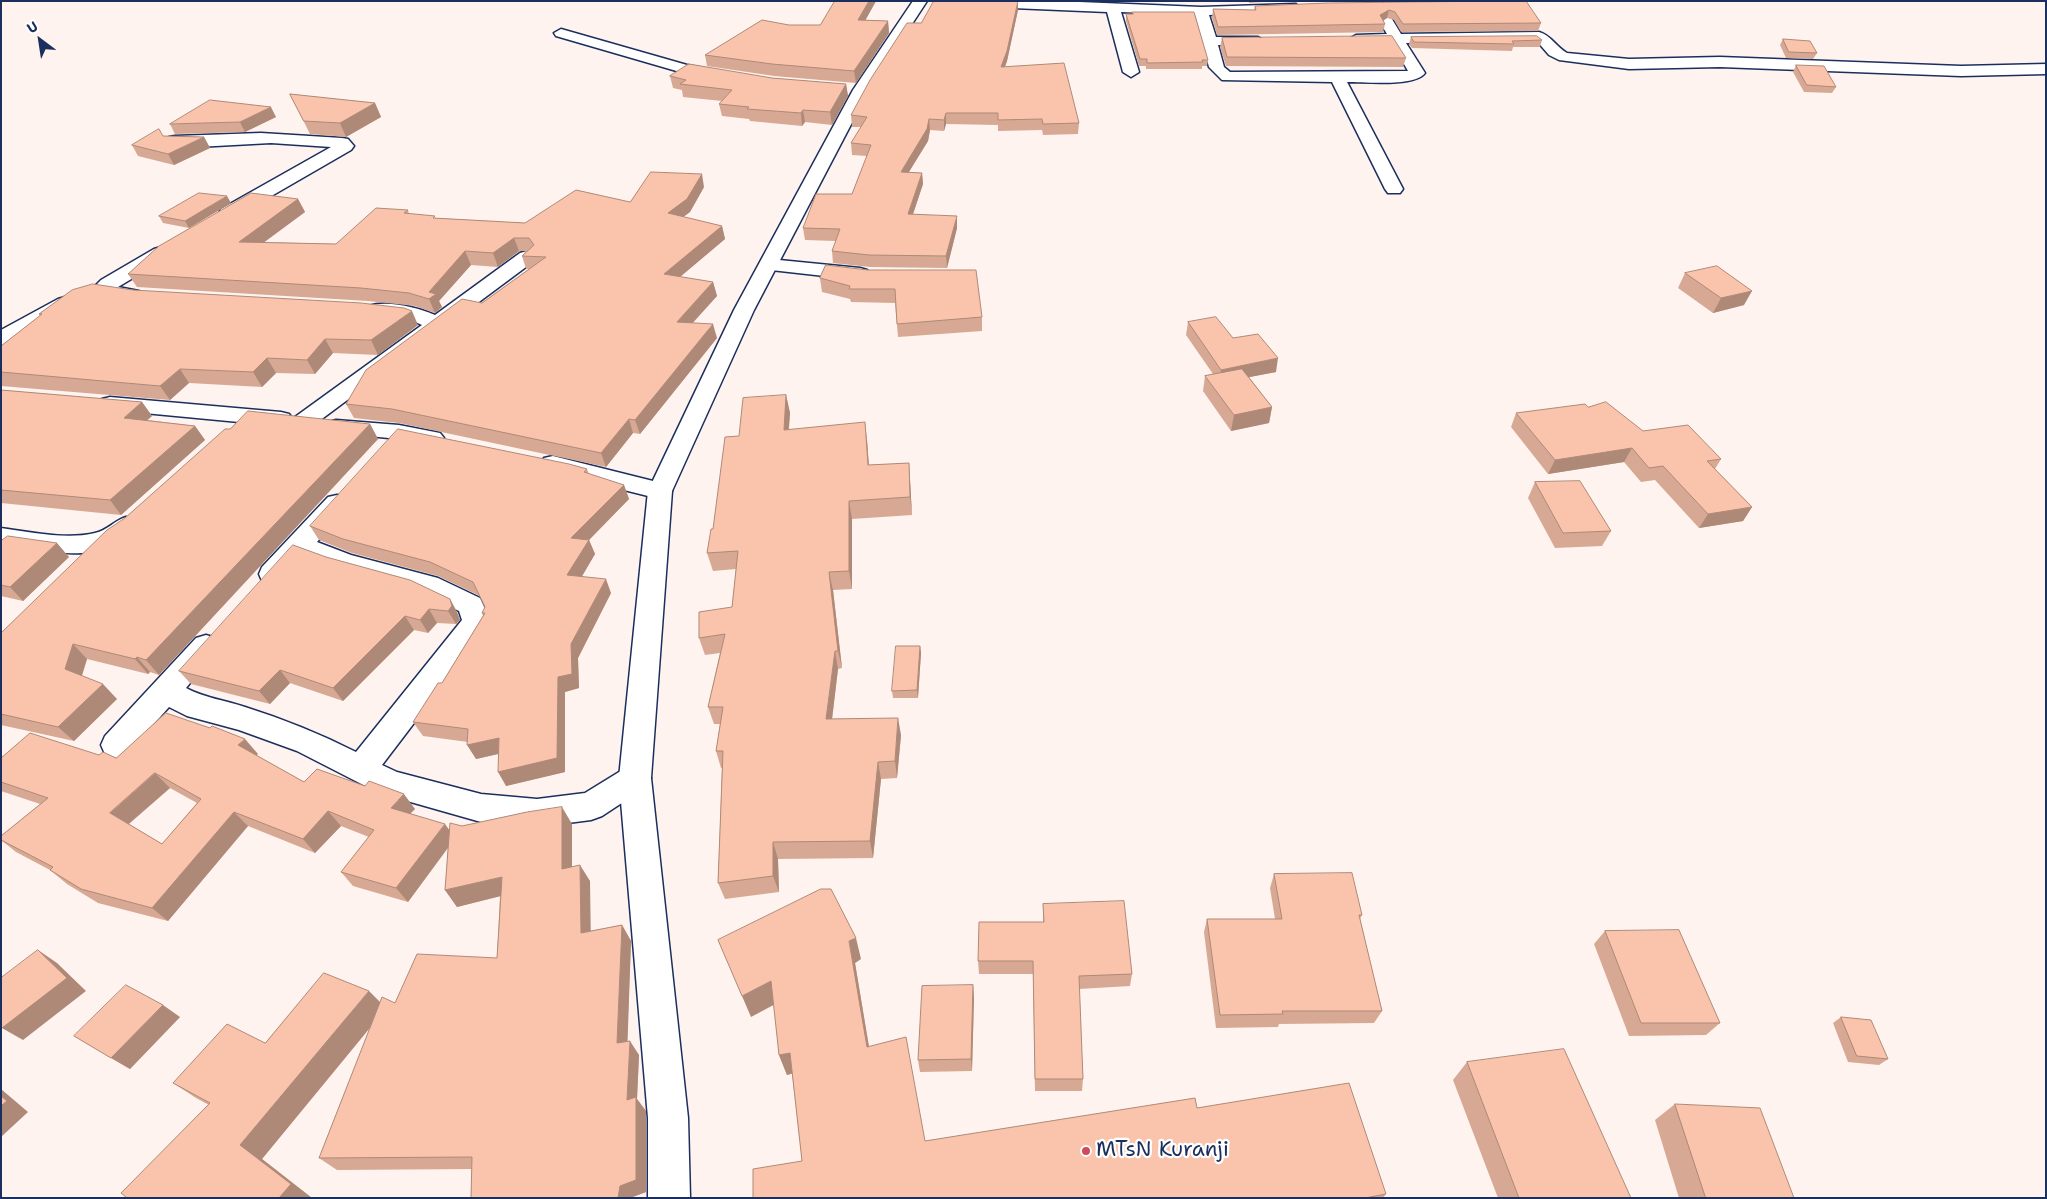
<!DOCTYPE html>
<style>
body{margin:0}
#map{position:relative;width:2047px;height:1199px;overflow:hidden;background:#fef3ee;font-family:"Shantell Sans",sans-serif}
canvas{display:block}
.frame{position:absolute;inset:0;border:2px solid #1b2f5e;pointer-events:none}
.north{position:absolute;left:15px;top:15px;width:50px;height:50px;-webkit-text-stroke:4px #fff;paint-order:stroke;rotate:329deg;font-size:14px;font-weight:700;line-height:20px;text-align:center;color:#1b2f5e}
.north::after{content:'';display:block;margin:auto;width:18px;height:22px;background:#1b2f5e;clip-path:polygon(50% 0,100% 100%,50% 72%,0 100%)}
</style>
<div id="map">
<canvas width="2047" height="1199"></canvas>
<div class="frame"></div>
<div class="north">U</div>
</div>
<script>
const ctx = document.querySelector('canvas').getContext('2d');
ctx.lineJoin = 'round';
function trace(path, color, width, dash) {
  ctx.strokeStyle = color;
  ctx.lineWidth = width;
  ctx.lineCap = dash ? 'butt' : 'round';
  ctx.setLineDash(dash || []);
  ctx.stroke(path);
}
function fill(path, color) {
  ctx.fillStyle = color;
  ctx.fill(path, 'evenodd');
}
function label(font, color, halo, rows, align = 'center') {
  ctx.font = font + ' "Shantell Sans",sans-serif';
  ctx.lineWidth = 4.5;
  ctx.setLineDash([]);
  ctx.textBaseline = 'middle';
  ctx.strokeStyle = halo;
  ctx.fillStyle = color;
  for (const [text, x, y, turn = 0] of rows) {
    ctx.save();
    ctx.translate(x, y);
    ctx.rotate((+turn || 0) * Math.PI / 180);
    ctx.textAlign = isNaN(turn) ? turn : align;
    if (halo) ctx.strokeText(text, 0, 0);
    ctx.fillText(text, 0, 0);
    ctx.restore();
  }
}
const minor = new Path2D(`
 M934 1H1055L1201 7 1296 4 1298 7 1291 11 1209 15 1216 37H1258L1265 41 1258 45H1218L1224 67 1230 72 1408 71 1392 43H1356L1349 39 1356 35 1387 34 1367 1H1381L1401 34 1539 32C1551 35 1556 47 1567 53L1629 59 1720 57 1961 66 2046 64V74L1961 76 1720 67 1629 69 1559 60 1549 55 1536 40 1406 43 1425 73C1415 87 1364 82 1347 82L1403 189 1400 193H1388L1385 189 1332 82 1222 80 1209 67 1195 15 1121 12 1139 72 1131 77 1123 72 1107 12 941 5Z
 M561 29 687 65 723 72 726 75 718 80 680 72 556 36 554 33Z
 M261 133 342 138 348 139 354 146 351 150 235 217H221L219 213 221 209 331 147 271 143 197 147 169 145 167 141 169 137 175 136Z
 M161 247 168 249 171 253 168 257 118 287 139 291 142 295 139 299C125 303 108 298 94 294L91 290 101 280 154 249Z
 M527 251 534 253 537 257 534 261 311 427 303 429 295 427 291 422 295 417 422 325 411 320 368 314 365 310 368 306C388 300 416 307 435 315L520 253Z
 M769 259 860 268 867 270 870 274 867 278 860 280 762 269 759 265 762 261Z
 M65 297 72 299 75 303 72 307 9 344 1 345V330L58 299Z
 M110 397 281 412 289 414 293 419 289 424 281 426 102 409 99 404 102 399Z
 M336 420 399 425 440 433 444 438 440 443 432 446 399 439 328 432 324 427 328 422Z
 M553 456 669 485 672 491 669 497 660 499 544 470 541 464 544 458Z
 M337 495 346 497 350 503 317 542 351 555 438 578 480 598 491 622 382 765 397 772 481 794 537 799 585 793 624 769 635 765 646 769 651 778 646 787 602 816 591 820 537 827 481 822 379 793 297 751 239 730 187 716 169 707 127 754 116 758 105 754 101 745 105 736 196 638 206 635 216 638 220 646 186 688C205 698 224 700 245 707 283 719 320 734 356 752L462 620 459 611 419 592 335 569 303 557C291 570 282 587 262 581L259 574 262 567 328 497Z
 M126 517 135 520 139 526C114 567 40 551 1 546V528C31 532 66 540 95 533 107 531 115 520 126 517Z`);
const tertiary = new Path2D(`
 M913 1H927L869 90 754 310 672 491 651 778 688 1118 690 1198H648V1118L619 778 648 491 734 310 853 90Z`);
const wall = new Path2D(`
 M876 1 865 20 888 21 889 33 856 83 774 76 707 66 705 55 789 25H820Z
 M1249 1H1277L1249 3Z
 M1328 3 1541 23 1538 31 1401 32 1394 20 1387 18 1383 21 1385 24 1383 32 1217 35 1212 18 1213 9 1254 10 1255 6Z
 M1018 10 1007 61 1005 67 1079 123 1078 134 1043 135 1042 130 998 131V125L946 124 944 131 930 130 928 141 909 172 922 173 923 184 913 214 957 228 947 268 870 267 833 263 832 251 836 241 805 240 803 228 852 194 867 156 852 155 851 143 861 127H852L851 115 921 23Z
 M1126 14 1208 60 1207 66H1202V69H1146V66H1139L1126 21Z
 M1411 37 1542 40 1540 47H1513L1512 51 1412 48 1409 44Z
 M1222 38 1406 58 1403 67 1226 66 1220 47Z
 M1783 39 1817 53 1813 59 1786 58 1780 45Z
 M1796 65 1836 87 1832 93 1804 92 1793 72Z
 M670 76 772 78 846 84 848 96 832 125 805 122 802 126 750 121 749 119 722 116 719 104 722 101 683 97 682 90 673 88Z
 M290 94 375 103 381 117 346 137 310 134Z
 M276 117 245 132 175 134 170 124Z
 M163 136 204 137 210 148 174 165 138 156 132 145Z
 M704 187 690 212 683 217 722 226 725 239 680 277 713 282 717 296 692 323 717 338 640 434 633 433 606 467 399 423 354 418 346 404 482 303 529 269H526L522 256 526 251H519L498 267 471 265 439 301 442 307 435 313 415 306 368 301 137 287 128 274 298 199 305 212 264 242 336 244 408 210 409 214 436 218 525 223Z
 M231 203 189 228 163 223 159 216Z
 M826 265 982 317V331L898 337 895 303 851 302 850 299 822 292 820 278Z
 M1685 273 1744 305 1713 313 1678 288Z
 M133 290 418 325 378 355 333 353 315 374 276 373 262 387 189 383 170 400 1 386V346L40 316 39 314Z
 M1188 322 1233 338 1276 372 1249 377 1272 407 1269 423 1231 431 1203 391 1205 376 1213 374 1186 335Z
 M1 390 142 402 152 416 147 420 195 426 205 440 121 515 1 503Z
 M786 395 790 413 789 430 867 440 869 465 909 463 910 480 912 515 852 519V589L833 590 842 668 838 669 832 719 901 735 897 778 881 779 873 858 778 859 779 892 725 899 718 883 722 768H721L716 751 720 724H714L708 707 720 653 705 655 699 638 732 607 736 569 713 571 707 553 713 529 739 436Z
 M1588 407 1643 431 1721 459 1715 469 1752 507 1743 521 1699 528 1655 480 1641 482 1624 462 1548 474 1511 427 1516 413Z
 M370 424 378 439 159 675 150 672 148 674 87 659 82 676 117 699 74 741 1 725V633L125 518 230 429Z
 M587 469 589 474 624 485 629 499 589 540 595 554 582 576 611 593 578 658 579 688 565 692V772L506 786 498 754 476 759 468 742 423 736 413 722 442 683 483 616 482 613 485 607 480 596 438 576 352 553 319 540 310 526Z
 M1535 482 1611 531 1602 546 1555 548 1528 498Z
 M1 541 69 557 23 601 1 596Z
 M326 557 450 599 457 612 460 620 456 624 437 623 428 633 414 630 343 701 290 683 270 704 191 684 179 671Z
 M920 646 921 653 918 698H893L892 691Z
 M258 754 256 755 304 782 415 809 410 813 449 830 462 826 572 824V867L590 881V931L622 925 631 941 627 1041 639 1055 637 1099 646 1111V1192L630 1198H471L472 1169 337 1170 319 1158 370 1028 262 1159 312 1198H127L209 1105 196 1098 173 1083 265 1043 380 1002 395 1003 497 958 500 896 457 907 445 890 448 848 408 902 353 886 341 872 369 837 341 826 315 853 248 826 168 921 98 903 67 884 50 870 16 852 1 840V836L40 804 1 791V758L99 755 116 758ZM170 788 197 803 162 844 129 824Z
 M1274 874 1362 915 1360 919 1382 1011 1374 1023 1279 1024 1278 1027 1216 1028 1204 932 1207 919H1275L1270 888Z
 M1043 904 1132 974 1130 986 1079 989 1083 1079 1082 1091H1035L1033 974H979L978 961 1043 922Z
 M1605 931 1720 1023 1706 1035 1629 1036 1594 944Z
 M861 959 855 963 869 1046 925 1141 1197 1108 1386 1194 1383 1198H753L802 1161 792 1073 787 1075 779 1055 774 1005 751 1017Z
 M973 985 974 998 972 1071 920 1072 918 1060Z
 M180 1017 130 1069 74 1036Z
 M1841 1017 1888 1059 1879 1065 1848 1062 1833 1023Z
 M1467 1062 1631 1198H1498L1453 1080Z
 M1675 1104 1794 1198H1679L1655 1120Z`);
const shadedWall = new Path2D(`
 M869 1H876L859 32 858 20Z
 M1018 1V10L1007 61 1001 78V67Z
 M1389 10 1387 18 1378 24 1380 15Z
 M888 21 889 33 856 83 854 71Z
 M846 84 848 96 832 125 830 112Z
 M375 103 381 117 346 137 340 123Z
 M271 107 276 117 245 132 240 122Z
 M803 110 805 122 802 126 801 113Z
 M946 113V124L944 131V120Z
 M929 119 930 130 928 141 902 183 901 172Z
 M204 137 210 148 174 165 168 154Z
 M922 173 923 184 909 226 908 214Z
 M702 174 704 187 690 212 671 226 668 213Z
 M227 196 231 203 189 228 185 221Z
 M298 199 305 212 247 255 239 242Z
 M957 216V228L947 268 946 256Z
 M722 226 725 239 668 287 664 274Z
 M514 238 519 251 498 267 493 253Z
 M465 251 471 265 439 301 442 307 435 313 429 299V292Z
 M713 282 717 296 681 336 677 322Z
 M1752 291 1744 305 1713 313 1721 298Z
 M412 311 418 325 378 355 371 340Z
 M713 324 717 338 640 434 635 420Z
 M325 339 333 353 315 374 307 360Z
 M267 358 276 373 262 387 253 372Z
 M1278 358 1276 372 1219 383 1221 370Z
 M180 369 189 383 170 400 160 386Z
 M786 395 790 413 787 448 784 430Z
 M142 402 152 416 134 432 124 418Z
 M1272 407 1269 423 1231 431 1234 415Z
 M629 419 633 433 606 467 601 453Z
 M865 422 867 440 870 483 868 465Z
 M370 424 378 439 159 675 146 660Z
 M195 426 205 440 121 515 110 500Z
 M1632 448 1624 462 1548 474 1555 460Z
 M909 463 910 480 912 515 910 497Z
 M624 485 629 499 589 540 595 554 574 590 567 575 571 538Z
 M849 501 852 519V589L849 571Z
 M1752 507 1743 521 1699 528 1708 514Z
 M57 543 69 557 23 601 10 587Z
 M829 572 833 590 842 668 838 651Z
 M606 579 611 593 578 658 579 688 565 692V772L506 786 498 772 558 677 571 644Z
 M450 599 457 612 460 620 456 624 448 611Z
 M429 609 437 623 428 633 420 620Z
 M405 616 414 630 343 701 333 688Z
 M73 644 87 659 79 684 65 669Z
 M920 646 921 653 918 698 917 690Z
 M835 651 838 669 830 736 826 719Z
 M137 657 150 672 148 674 135 659Z
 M280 670 290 683 270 704 259 691Z
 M103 684 117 699 74 741 58 727Z
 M898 718 901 735 897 778 895 761Z
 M499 738 507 752 476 759 467 745Z
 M245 739 258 754 251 760 238 745Z
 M878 762 881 779 873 858 870 841Z
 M155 773 170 788 125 827 110 813Z
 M404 794 415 809 402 822 391 808Z
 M562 807 572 824V886L562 869Z
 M328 811 341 826 315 853 303 839Z
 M234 812 248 826 168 921 152 908Z
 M445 824 455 838 408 902 396 888Z
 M773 842 778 859 779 892 773 876Z
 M580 865 590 881 591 949 581 933Z
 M502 877 513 893 457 907 445 890Z
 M622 925 631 941 627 1057 617 1043Z
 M856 938 861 959 855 963 872 1066 867 1047 849 941Z
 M38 950 57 963 86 991 23 1040 2 1028Z
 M771 981 779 1002 751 1017 742 996Z
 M973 985 974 998 972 1071 971 1059Z
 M369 991 386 1008 262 1159 312 1198H279L240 1145Z
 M163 1005 180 1017 130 1069 111 1058Z
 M630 1041 639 1055 637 1099 646 1111V1192L630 1198H618L627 1100Z
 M790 1053 798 1072 787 1075 779 1055Z
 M1 1089 28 1112 1 1137Z`);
const building = new Path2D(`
 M835 1H869L858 20 888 21 854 71 772 64 705 55 762 20 789 25H820Z
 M934 1H1018L1007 51 1001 67 1064 63 1079 123 1043 124 1042 119 998 120V113H946L944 120 929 119 927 129 901 172 922 173 908 214 957 216 946 256 869 255 832 251 840 229 803 228 816 194H852L871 145 851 143 867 117 851 115 870 80 907 23H921Z
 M1526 1 1541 23 1403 24 1395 12 1389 10 1380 15 1385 24 1218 27 1213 9 1256 10 1255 6 1328 3Z
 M1132 12H1194L1208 60H1202L1203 62 1147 63V59H1140L1126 14H1133Z
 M1392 36 1406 58 1227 57 1222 38Z
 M1537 36 1542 40 1512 41 1514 44 1414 42 1411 37Z
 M1783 39 1810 41 1817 53 1789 52Z
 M689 64 772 78 846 84 830 112 803 110 801 113 747 109 749 107 719 104 732 90 680 84 686 80 670 76Z
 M1796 65 1824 66 1836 87 1807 85Z
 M290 94 375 103 340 123 304 121Z
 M210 100 271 107 240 122 170 124Z
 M159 129 163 136 204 137 168 154 132 145Z
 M651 172 702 174 687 199 668 213 722 226 664 274 713 282 677 322 713 324 635 420 629 419 601 453 392 409 346 404 366 370 462 299 482 303 546 257 522 256 534 245 529 238H514L493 253 465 251 429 292 436 294 429 299 409 293 361 288 128 274 159 246 251 193 298 199 239 242 336 244 376 208 408 210 404 213 435 216 433 218 525 223 576 190 630 202Z
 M199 193 227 196 185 221 159 216Z
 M826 265 868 270H976L982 317 897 324 895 289H849L850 286 820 278Z
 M1717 266 1752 291 1721 298 1685 273Z
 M93 284 133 290 361 303 404 308 412 311 371 340 325 339 307 360 267 358 253 372 180 369 160 386 1 372V346L42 314H39L72 290Z
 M1216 317 1233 338 1258 334 1278 358 1221 370 1188 322Z
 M1242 369 1272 407 1234 415 1205 376Z
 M1 390 142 402 124 418 195 426 110 500 1 490Z
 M786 395 784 430 865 422 868 465 909 463 910 497 849 501V571L829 572 838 651H835L826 719 898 718 895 761 878 762 870 841 773 842V876L718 883 723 751H716L723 707H708L725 634 699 638V612L732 607 738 551 707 553 711 529H713L725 437 739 436 743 398Z
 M1606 402 1643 431 1688 425 1721 459 1707 461 1752 507 1708 514 1663 466 1649 468 1632 448 1555 460 1516 413 1585 404 1588 407Z
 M248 411 370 424 146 660 137 657 135 659 73 644 65 669 103 684 58 727 1 714V633L107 530 125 518 225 429H230Z
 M398 429 569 464 587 469 584 472 624 485 571 538 589 540 567 575 606 579 571 644 572 674 558 677 557 758 498 772 499 738 467 745 468 729 413 722 438 683H442L485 613H482L485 607 473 582 430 562 343 539 310 526Z
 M1580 481 1611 531 1563 533 1535 482Z
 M8 536 57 543 10 587 1 585V541Z
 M293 545 326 557 410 580 450 599 452 606 448 611 429 609 420 620 405 616 333 688 280 670 259 691 179 671Z
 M896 646H920L917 690 892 691Z
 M166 713 210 728 212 726 245 739 238 745 304 782 317 769 365 786 369 781 404 794 391 808 445 824 396 888 341 872 374 830 328 811 303 839 234 812 152 908 81 889 50 870 53 867 1 840V836L48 798 1 782V758L30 733 99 755 103 752 116 758ZM155 773 201 799 162 844 110 813Z
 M562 807V869L580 865 581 933 622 925 617 1043 630 1041 627 1100 636 1097V1180L620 1186 618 1198H471L472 1157 319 1158 382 997 395 1003 417 954 497 958 502 877 445 890 450 823 462 826 527 812Z
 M1352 873 1362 915H1359L1382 1011H1282L1283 1014 1220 1015 1207 919H1282L1274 874Z
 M821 889H831L856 938 849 941 867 1047 906 1037 925 1141 1195 1098 1197 1108 1349 1083 1386 1194 1365 1198H753V1169L802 1161 790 1053 779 1055 771 981 742 996 718 940Z
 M1124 901 1132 974 1079 976 1083 1079H1035L1033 961H978L979 922H1044L1043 904Z
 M1679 930 1720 1023H1641L1605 931Z
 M38 950 67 978 2 1028 1 1027V978Z
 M324 973 369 991 240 1145 291 1184 279 1198H127L121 1193 210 1103 173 1083 227 1024 265 1043Z
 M126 985 163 1005 111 1058 74 1036Z
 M973 985 971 1059 918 1060 922 986Z
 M1841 1017 1871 1020 1888 1059 1857 1056Z
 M1564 1049 1631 1198H1519L1467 1062Z
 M1 1096 7 1101 1 1106Z
 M1675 1104 1760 1108 1794 1198H1706Z`);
const markers = [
 [1086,1151,5,"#d1495b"]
];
const nearPoinames = [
 ["MTsN Kuranji",1096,1151]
];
trace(minor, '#1b2f5e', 3);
trace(tertiary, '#1b2f5e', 3);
fill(minor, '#fff');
fill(tertiary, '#fff');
fill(wall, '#d7a994');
fill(shadedWall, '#af8978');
fill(building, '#fac4ac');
trace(building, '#af8978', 1);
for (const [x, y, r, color] of markers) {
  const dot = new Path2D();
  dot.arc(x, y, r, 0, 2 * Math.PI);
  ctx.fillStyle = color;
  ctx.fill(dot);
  trace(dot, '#fff', 2);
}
label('21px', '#1b2f5e', '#fff', nearPoinames, 'left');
</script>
